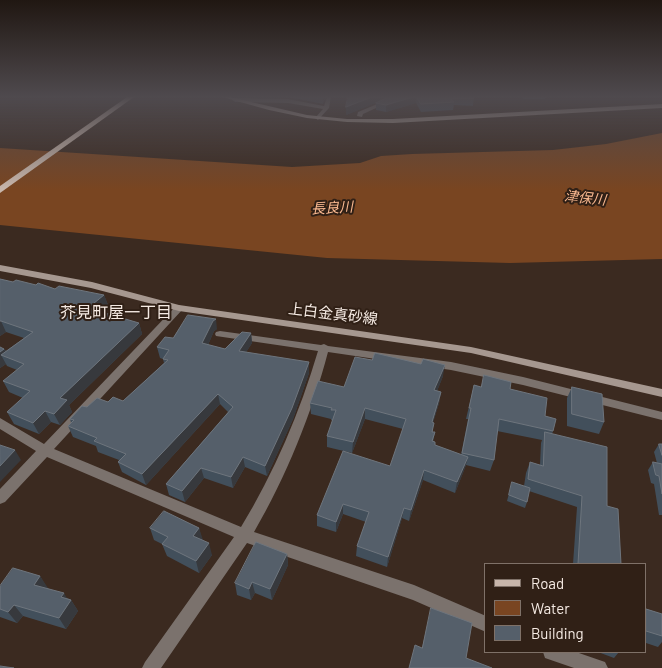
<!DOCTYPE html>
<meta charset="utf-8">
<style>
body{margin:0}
#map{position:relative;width:662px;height:668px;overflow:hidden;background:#3b2a20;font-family:Barlow,sans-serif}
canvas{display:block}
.legend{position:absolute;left:484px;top:563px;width:162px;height:90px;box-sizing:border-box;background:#302016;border:1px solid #7f7168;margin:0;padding:6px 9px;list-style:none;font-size:15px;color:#f5eae3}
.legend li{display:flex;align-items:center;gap:10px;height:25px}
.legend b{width:25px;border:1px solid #7f7168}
</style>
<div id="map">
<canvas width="662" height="668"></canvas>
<ul class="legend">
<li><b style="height:6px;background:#c8b6ab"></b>Road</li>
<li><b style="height:14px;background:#794521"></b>Water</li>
<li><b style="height:14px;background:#555f6a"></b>Building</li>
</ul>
</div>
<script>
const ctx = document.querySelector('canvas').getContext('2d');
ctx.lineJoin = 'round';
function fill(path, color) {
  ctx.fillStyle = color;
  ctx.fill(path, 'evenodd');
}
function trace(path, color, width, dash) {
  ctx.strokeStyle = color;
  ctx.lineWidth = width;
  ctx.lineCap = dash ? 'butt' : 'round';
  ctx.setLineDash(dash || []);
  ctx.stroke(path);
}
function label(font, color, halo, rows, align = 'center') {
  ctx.font = font + ' Barlow,"Noto Sans JP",sans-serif';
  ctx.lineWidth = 4;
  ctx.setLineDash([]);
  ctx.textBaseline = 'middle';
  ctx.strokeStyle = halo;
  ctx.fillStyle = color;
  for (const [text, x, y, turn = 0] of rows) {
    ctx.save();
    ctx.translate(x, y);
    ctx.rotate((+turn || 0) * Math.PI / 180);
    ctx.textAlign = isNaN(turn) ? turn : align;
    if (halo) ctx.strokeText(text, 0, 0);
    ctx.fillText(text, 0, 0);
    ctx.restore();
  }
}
const water = new Path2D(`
 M662 133V259L510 263 327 258 0 225V148L292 167 360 163 381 156 412 154 553 150 606 144Z`);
const street = new Path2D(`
 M327 97H331L329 108 318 120 315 118 323 109 288 103 235 102 232 100 235 98 288 99 324 106Z
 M394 97H400L363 114 362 117 357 116 358 112Z
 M179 305 184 308 182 310 54 449 241 527C274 473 300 412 318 351L216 336 215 334 216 332 220 331 321 345 324 344 328 346 451 362 523 377 662 412V420L523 385 451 370 328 352C312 413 286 477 254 532L414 585 486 616V632L413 600 247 543 161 668H142L145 662 234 537 47 457 5 502 0 504V489L36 451 0 429V418L44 444 176 306Z
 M543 652H576L605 662 608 668H574L545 658Z`);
const secondary = new Path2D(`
 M222 97H230L307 115 347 119H393L662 104V108L393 123 347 122 307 118 269 110Z
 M0 265 92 282 179 305 471 347 662 389V397L471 353 179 311 91 288 0 271Z`);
const primary = new Path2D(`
 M127 97H134L0 193V186Z`);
const wall = new Path2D(`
 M280 97H326L323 104 288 97Z
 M348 97H474V98L473 106 454 105 453 110 421 112 416 103 386 112 376 110V103L380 101 346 115Z
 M522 97H546L545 99H523Z
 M0 279 13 282 55 289 104 295 108 305 100 312 139 323 142 334 69 405 72 412 60 425 51 422 39 434 14 424 7 412 23 398 9 392 3 381 17 370 7 366 6 364 0 368V347L4 349 6 351 24 338 6 332 0 336Z
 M217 329 214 331 208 345 225 349 251 333 252 343 246 352 309 373 293 419 267 476 245 467 233 488 204 478 185 502 169 495 166 484 228 412 220 404 146 485 122 472 118 462 119 460 98 452 96 446 73 437 68 426 71 423 70 419 87 407 108 402 123 401 164 363 163 359 160 358 157 347 173 338Z
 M443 376 437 391 441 392 439 403 433 422V432H435L433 442 435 445 461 455 468 419H466L474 385 481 387 510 389 545 416 553 431 552 434 607 506 621 564H573L577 507 529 491 527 502 525 508 507 501 512 482 524 486 526 473 530 462 540 465 541 443 542 440 497 431 494 460 490 471 466 465 455 493 423 480 409 521 402 518 387 567 356 556 357 546 366 522 343 514 336 532 317 526V515L390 466 403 429 365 419 352 453 327 447V436L333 421 331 420V419L311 414 310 403 344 387Z
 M572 387 604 422 599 434 567 426V398Z
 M659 444H662V515H659L654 484 651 483 648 470 653 462 657 463 654 452Z
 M150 528H199L202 540 212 555 199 573 167 556 162 544 154 540Z
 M287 554 288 565 272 600 255 593 251 600 237 595 235 583Z
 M40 576 47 588 71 600 78 611 66 629 23 616 17 623 0 617V586Z
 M646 609 662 614V642L658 647 646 643Z
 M598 652H619L614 658Z`);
const shadedWall = new Path2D(`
 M323 97H326L323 104Z
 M372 97H390L346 115V107Z
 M413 97H416V103L386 112V105Z
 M104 295 108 305 92 319 88 308Z
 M216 319 217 329 214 331 204 354 202 343 213 321Z
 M0 321H1L6 332 0 336Z
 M139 323 142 334 69 405 72 412 60 425 54 414 60 398Z
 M251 333 252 343 240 362 239 351Z
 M4 349 9 358 1 355 6 364 0 368V352Z
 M309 362V373L293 419 267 476 265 466Z
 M445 365 443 376 433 401 434 390Z
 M441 392 439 403 430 433 432 422Z
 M218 394 220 404 146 485 142 474Z
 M365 408V419L352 453 353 442Z
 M45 411 51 422 39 434 33 423Z
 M15 450 21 460 0 482V466Z
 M243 457 245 467 233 488 231 477Z
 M468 457 465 468 455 493 457 482Z
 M201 468 204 478 185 502 182 491Z
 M424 470 423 480 409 521 411 510Z
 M343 504V514L336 532V522Z
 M404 508 402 518 387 567 388 557Z
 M199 528 203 540 197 548 193 536Z
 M209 543 212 555 199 573 196 561Z
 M287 554 288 565 272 600 270 589Z
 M40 576 48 588 42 596 34 585Z
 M252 582 255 593 251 600 249 589Z
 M64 593 69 602 71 600 78 611 66 629 59 618 61 597Z
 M14 605 23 616 17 623 8 612Z`);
const building = new Path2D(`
 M348 97H372L346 107Z
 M389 97H413L386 105 376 103Z
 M417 97H474V98H450L454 102 421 104Z
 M0 279 13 282 16 280 36 285 38 283 55 289 59 286 104 295 88 308 139 323 60 398 67 400 54 414 45 411 33 423 7 412 30 391 3 381 24 364 1 355 33 332 1 321H0Z
 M188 315 216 319 213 321 202 343 225 349 242 332 251 333 239 351 309 362 292 408 265 466 243 457 231 477 201 468 182 491 166 484 233 407 218 394 142 474 118 462 126 454 94 441 97 438 68 426 74 420 70 419 82 406 87 407 97 398 108 402 113 397 123 401 168 360 163 359 169 350 157 347 165 337 173 338Z
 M0 347 4 349 0 352Z
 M375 353 421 364 423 359 445 365 434 390 441 392 432 422 434 423 432 432H435L432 441 435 442V445L468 457 457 482 424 470 411 510 404 508 388 557 357 546 369 512 343 504 336 522 317 515 343 451 390 466 406 419 365 408 353 442 327 436 336 410H331L332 408 310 403 318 381 344 387 355 357 372 360Z
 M484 375 511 382 510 389 547 398 545 416 556 419 553 431 499 419 494 460 462 453 471 408H469L474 385 481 387Z
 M572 387 602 394 604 422 572 414Z
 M545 432 607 447V506L618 509 621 564H578L582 496 528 479 530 462 543 466Z
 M659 444H662V455Z
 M0 445 15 450 0 466Z
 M653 462 662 464V494L659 476 656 475Z
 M512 482 530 488 527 502 509 495Z
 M164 511 199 528 193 536 209 543 196 561 162 544 168 537 150 528Z
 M256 542 287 554 270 589 252 582 249 589 235 583Z
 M13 568 40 576 34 585 64 593 61 597 71 600 59 618 14 605 8 612 0 609V586Z
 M431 608 472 623 466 658 492 668H409L415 645 422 648Z
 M646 609 662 614V636L646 631Z
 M0 666 14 668H0Z`);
const farWaternames = [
 ["津保川",585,198,6],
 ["長良川",332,208,-3]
];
const streetNames = [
 ["上白金真砂線",333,314,7]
];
const neighbourhoodNames = [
 ["芥見町屋一丁目",116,313]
];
fill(water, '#794521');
fill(street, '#7b726d');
fill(secondary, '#a69890');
fill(primary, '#c8b6ab');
fill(wall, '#424f5b');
fill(shadedWall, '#37393d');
fill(building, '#555f6a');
trace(building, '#6e757d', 1);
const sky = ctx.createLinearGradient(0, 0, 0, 190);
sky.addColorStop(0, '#201712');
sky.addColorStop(0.51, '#4f4a4e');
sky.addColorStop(1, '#4f4a4e00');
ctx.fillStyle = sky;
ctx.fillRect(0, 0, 662, 190);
label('italic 14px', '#fab990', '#302016', farWaternames);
label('15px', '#f5eae3', '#302016', streetNames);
label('16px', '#f5eae3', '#302016', neighbourhoodNames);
</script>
